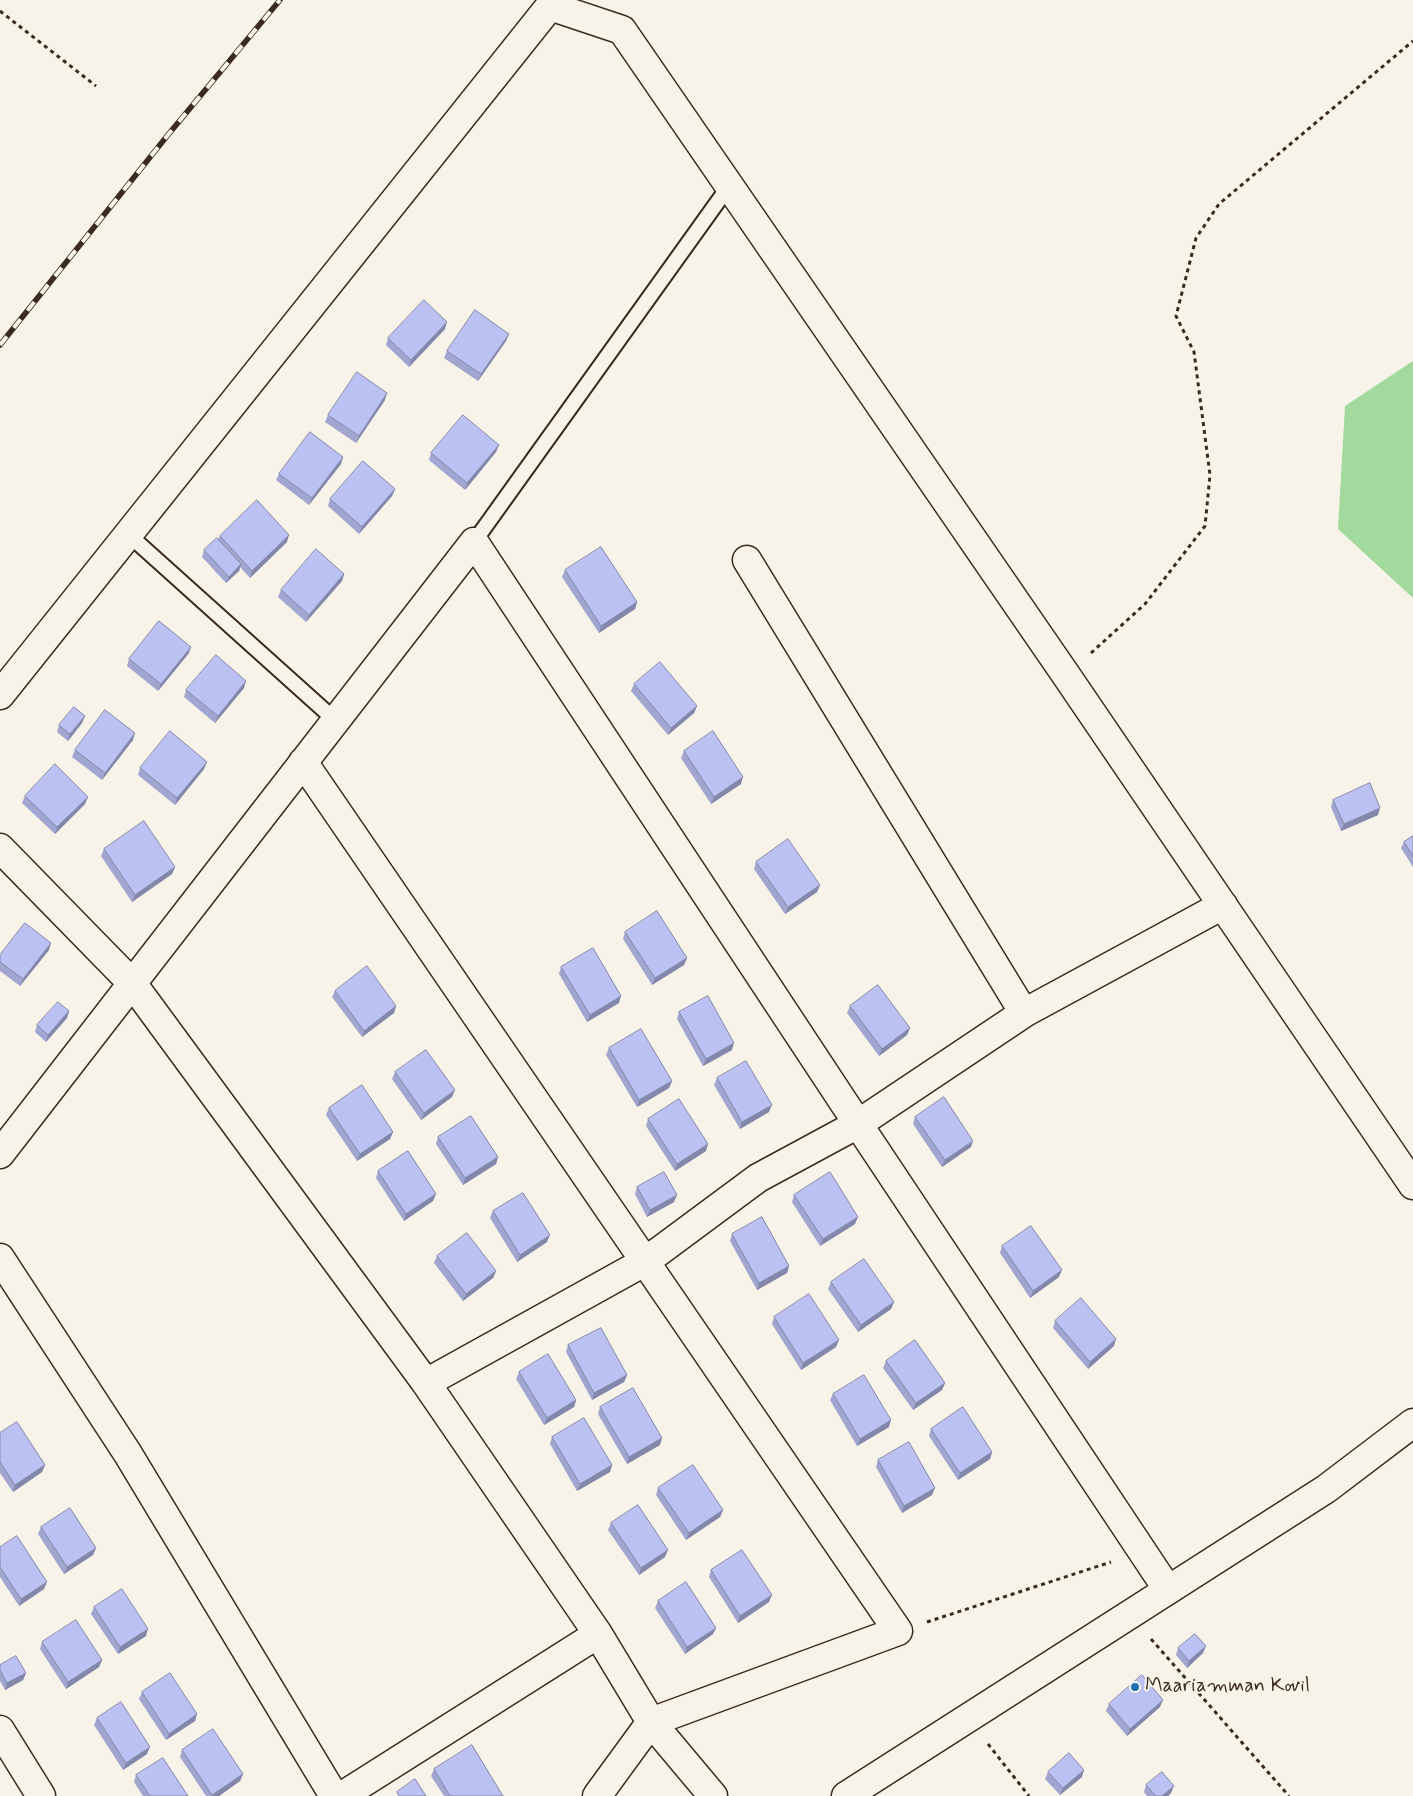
<!DOCTYPE html>
<style>
body{margin:0}
canvas{display:block;background:#f7f3e8}
</style>
<canvas width="1413" height="1796"></canvas>
<script>
const ctx = document.querySelector('canvas').getContext('2d');
ctx.lineJoin = 'round';
function fill(path, color) {
  ctx.fillStyle = color;
  ctx.fill(path, 'evenodd');
}
function trace(path, color, width, dash) {
  ctx.strokeStyle = color;
  ctx.lineWidth = width;
  ctx.lineCap = dash ? 'butt' : 'round';
  ctx.setLineDash(dash || []);
  ctx.stroke(path);
}
function label(font, color, halo, rows, align = 'center') {
  ctx.font = font + ' Mynerve,sans-serif';
  ctx.lineWidth = 4;
  ctx.setLineDash([]);
  ctx.textBaseline = 'middle';
  ctx.strokeStyle = halo;
  ctx.fillStyle = color;
  for (const [text, x, y, turn = 0] of rows) {
    ctx.save();
    ctx.translate(x, y);
    ctx.rotate((+turn || 0) * Math.PI / 180);
    ctx.textAlign = isNaN(turn) ? turn : align;
    if (halo) ctx.strokeText(text, 0, 0);
    ctx.fillText(text, 0, 0);
    ctx.restore();
  }
}
const green = new Path2D(`
 M1413 361V598L1338 529 1345 406Z`);
const path = new Path2D(`
 M0 11 96 86
 M1091 653 1145 604 1205 526 1210 475 1194 352 1176 316 1196 238 1219 204 1413 41
 M927 1622 1111 1562
 M1151 1639 1289 1796
 M988 1744 1029 1796`);
const lane = new Path2D(`
 M128 534 335 720
 M474 542 729 186`);
const street = new Path2D(`
 M747 560 1024 1013
 M0 695 550 6 622 30 1066 675 1413 1185
 M303 762 898 1631 651 1722 597 1796
 M0 848 132 983 426 1383 598 1634 651 1722 713 1796
 M0 1154 474 542 858 1124 1168 1590
 M0 1258 128 1454 334 1796
 M426 1383 646 1261 758 1178 858 1124 1024 1013 1223 905
 M0 1730 41 1796
 M342 1796 598 1634
 M846 1796 1326 1489 1413 1423`);
const rail = new Path2D(`
 M0 345 167 136 280 0`);
const wall = new Path2D(`
 M445 329 409 367 386 345 388 338Z
 M509 334 506 341 478 381 444 358 447 351Z
 M385 400 356 443 325 422 328 415Z
 M499 445 496 452 465 490 429 460 431 453Z
 M341 464 309 505 276 480 279 474Z
 M395 489 392 496 359 534 328 506 330 499Z
 M220 536 287 542 250 578 240 567 239 571 226 583 202 557 204 550 218 539Z
 M565 570 637 602 635 609 599 633 562 577Z
 M344 574 342 581 306 622 278 597 281 590Z
 M189 653 158 691 127 666 129 659Z
 M634 684 697 706 694 713 668 735 631 691Z
 M244 688 215 723 184 697 186 690Z
 M85 716 82 723 68 741 57 732 59 725Z
 M133 740 102 780 72 757 75 750Z
 M684 751 741 784 711 804 681 758Z
 M140 768 204 769 175 805 138 775Z
 M25 796 85 804 55 834 22 803Z
 M1333 800 1378 815 1341 831 1331 807Z
 M1413 836V867L1401 848 1404 842Z
 M104 849 175 867 172 874 132 902 101 856Z
 M756 862 820 885 817 892 785 914 754 869Z
 M625 932 687 958 684 965 652 985 623 939Z
 M49 950 20 986 0 971V955Z
 M561 967 619 1003 587 1022 559 974Z
 M335 991 396 1006 394 1013 362 1037 332 997Z
 M850 1006 910 1028 907 1035 879 1056 847 1013Z
 M69 1011 67 1018 46 1042 35 1032 37 1025Z
 M679 1012 732 1050 703 1066 677 1019Z
 M609 1048 672 1081 669 1088 637 1107 606 1055Z
 M395 1072 452 1097 421 1120 392 1079Z
 M717 1078 769 1112 740 1129 714 1085Z
 M329 1108 393 1132 390 1139 357 1161 326 1115Z
 M915 1117 971 1147 942 1167 913 1124Z
 M648 1119 706 1151 675 1171 646 1126Z
 M438 1137 498 1157 496 1164 463 1185 436 1144Z
 M378 1171 436 1194 433 1201 404 1221 376 1178Z
 M637 1187 674 1202 647 1217 635 1194Z
 M794 1195 855 1224 820 1246 792 1202Z
 M493 1211 547 1242 517 1262 490 1218Z
 M732 1234 789 1266 787 1273 757 1290 730 1241Z
 M1002 1246 1059 1277 1030 1298 1000 1253Z
 M437 1256 496 1271 493 1278 463 1301 434 1263Z
 M831 1282 894 1302 891 1309 858 1332 828 1289Z
 M774 1317 836 1347 801 1370 772 1324Z
 M1055 1321 1114 1346 1088 1369 1053 1328Z
 M568 1345 627 1375 624 1382 592 1400 566 1352Z
 M886 1361 945 1383 942 1390 913 1410 883 1368Z
 M519 1372 576 1400 574 1407 544 1425 516 1379Z
 M833 1394 889 1427 857 1446 830 1400Z
 M600 1407 660 1445 627 1464 598 1414Z
 M931 1429 992 1452 990 1459 958 1480 929 1436Z
 M0 1433 45 1465 42 1472 13 1492 0 1473Z
 M552 1437 612 1465 610 1472 577 1491 550 1444Z
 M878 1460 932 1495 902 1513 876 1467Z
 M658 1488 723 1510 720 1517 686 1540 656 1495Z
 M611 1523 665 1557 639 1575 608 1530Z
 M41 1527 96 1548 93 1555 64 1574 38 1534Z
 M0 1547 44 1589 19 1606 0 1577Z
 M711 1570 769 1602 738 1623 709 1577Z
 M658 1601 716 1628 713 1634 685 1654 655 1608Z
 M94 1607 146 1636 118 1654 91 1614Z
 M42 1642 102 1660 99 1667 66 1689 40 1649Z
 M1178 1648 1203 1653 1187 1668 1176 1655Z
 M0 1670 26 1673 23 1680 5 1690 0 1681Z
 M142 1692 197 1714 195 1721 166 1740 139 1699Z
 M1109 1704 1160 1707 1127 1736 1106 1711Z
 M97 1718 147 1754 123 1770 94 1725Z
 M182 1750 243 1774 240 1781 219 1796H206L180 1757Z
 M434 1769 503 1796H444L431 1776Z
 M1048 1772 1082 1777 1060 1795 1045 1779Z
 M136 1775 188 1796H143L134 1782Z
 M1146 1785 1171 1793 1168 1796H1147L1144 1792Z`);
const shadedWall = new Path2D(`
 M447 322 445 329 409 367 411 360Z
 M509 334 506 341 478 381 481 374Z
 M387 393 385 400 356 443 359 436Z
 M499 445 496 452 465 490 467 483Z
 M343 457 341 464 309 505 312 498Z
 M395 489 392 496 359 534 362 527Z
 M289 535 287 542 250 578 252 571Z
 M241 564 239 571 226 583 229 577Z
 M344 574 342 581 306 622 309 615Z
 M637 602 635 609 599 633 601 626Z
 M191 647 189 653 158 691 161 684Z
 M246 681 244 688 215 723 218 716Z
 M697 706 694 713 668 735 671 728Z
 M85 716 82 723 68 741 70 734Z
 M135 733 133 740 102 780 105 773Z
 M207 762 204 769 175 805 177 798Z
 M743 777 741 784 711 804 714 797Z
 M88 797 85 804 55 834 57 827Z
 M1380 808 1378 815 1341 831 1344 824Z
 M175 867 172 874 132 902 135 895Z
 M820 885 817 892 785 914 788 907Z
 M51 943 49 950 20 986 23 979Z
 M687 958 684 965 652 985 655 978Z
 M621 996 619 1003 587 1022 590 1015Z
 M396 1006 394 1013 362 1037 364 1031Z
 M69 1011 67 1018 46 1042 48 1035Z
 M910 1028 907 1035 879 1056 882 1049Z
 M734 1043 732 1050 703 1066 706 1059Z
 M672 1081 669 1088 637 1107 639 1100Z
 M455 1090 452 1097 421 1120 424 1113Z
 M772 1105 769 1112 740 1129 742 1122Z
 M393 1132 390 1139 357 1161 360 1154Z
 M973 1141 971 1147 942 1167 945 1160Z
 M708 1144 706 1151 675 1171 677 1164Z
 M498 1157 496 1164 463 1185 465 1178Z
 M436 1194 433 1201 404 1221 406 1214Z
 M677 1195 674 1202 647 1217 650 1210Z
 M858 1217 855 1224 820 1246 823 1239Z
 M550 1235 547 1242 517 1262 520 1255Z
 M789 1266 787 1273 757 1290 759 1283Z
 M1062 1270 1059 1277 1030 1298 1033 1291Z
 M496 1271 493 1278 463 1301 466 1294Z
 M894 1302 891 1309 858 1332 861 1325Z
 M1116 1339 1114 1346 1088 1369 1090 1362Z
 M839 1340 836 1347 801 1370 803 1363Z
 M627 1375 624 1382 592 1400 594 1393Z
 M945 1383 942 1390 913 1410 916 1403Z
 M576 1400 574 1407 544 1425 547 1418Z
 M891 1420 889 1427 857 1446 860 1439Z
 M662 1438 660 1445 627 1464 629 1457Z
 M992 1452 990 1459 958 1480 960 1473Z
 M45 1465 42 1472 13 1492 15 1485Z
 M612 1465 610 1472 577 1491 580 1484Z
 M935 1488 932 1495 902 1513 904 1506Z
 M723 1510 720 1517 686 1540 689 1533Z
 M96 1548 93 1555 64 1574 67 1567Z
 M668 1550 665 1557 639 1575 641 1568Z
 M47 1582 44 1589 19 1606 21 1599Z
 M772 1595 769 1602 738 1623 740 1616Z
 M716 1628 713 1634 685 1654 687 1647Z
 M148 1629 146 1636 118 1654 120 1647Z
 M1206 1646 1203 1653 1187 1668 1189 1661Z
 M102 1660 99 1667 66 1689 68 1682Z
 M26 1673 23 1680 5 1690 7 1683Z
 M1163 1700 1160 1707 1127 1736 1130 1729Z
 M197 1714 195 1721 166 1740 169 1734Z
 M150 1747 147 1754 123 1770 126 1763Z
 M1084 1770 1082 1777 1060 1795 1063 1788Z
 M243 1774 240 1781 219 1796H212Z
 M1174 1786 1171 1793 1168 1796H1162Z`);
const building = new Path2D(`
 M424 300 447 322 411 360 388 338Z
 M475 310 509 334 481 374 447 351Z
 M357 372 387 393 359 436 328 415Z
 M463 415 499 445 467 483 431 453Z
 M310 432 343 457 312 498 279 474Z
 M363 461 395 489 362 527 330 499Z
 M257 500 289 535 252 571 220 536Z
 M217 538 241 564 229 577 204 550Z
 M601 547 637 602 601 626 565 570Z
 M316 549 344 574 309 615 281 590Z
 M159 621 191 647 161 684 129 659Z
 M216 655 246 681 218 716 186 690Z
 M660 662 697 706 671 728 634 684Z
 M74 707 85 716 70 734 59 725Z
 M105 710 135 733 105 773 75 750Z
 M170 731 207 762 177 798 140 768Z
 M713 731 743 777 714 797 684 751Z
 M55 764 88 797 57 827 25 796Z
 M1370 783 1380 808 1344 824 1333 800Z
 M144 821 175 867 135 895 104 849Z
 M1413 836V856L1404 842Z
 M788 839 820 885 788 907 756 862Z
 M657 911 687 958 655 978 625 932Z
 M25 923 51 943 23 979 0 962V955Z
 M593 948 621 996 590 1015 561 967Z
 M367 966 396 1006 364 1031 335 991Z
 M878 985 910 1028 882 1049 850 1006Z
 M708 996 734 1043 706 1059 679 1012Z
 M58 1002 69 1011 48 1035 37 1025Z
 M641 1029 672 1081 639 1100 609 1048Z
 M426 1050 455 1090 424 1113 395 1072Z
 M746 1061 772 1105 742 1122 717 1078Z
 M362 1085 393 1132 360 1154 329 1108Z
 M944 1097 973 1141 945 1160 915 1117Z
 M679 1099 708 1144 677 1164 648 1119Z
 M471 1116 498 1157 465 1178 438 1137Z
 M408 1151 436 1194 406 1214 378 1171Z
 M664 1172 677 1195 650 1210 637 1187Z
 M830 1172 858 1217 823 1239 794 1195Z
 M523 1193 550 1235 520 1255 493 1211Z
 M762 1217 789 1266 759 1283 732 1234Z
 M1031 1226 1062 1270 1033 1291 1002 1246Z
 M467 1233 496 1271 466 1294 437 1256Z
 M864 1259 894 1302 861 1325 831 1282Z
 M809 1294 839 1340 803 1363 774 1317Z
 M1081 1298 1116 1339 1090 1362 1055 1321Z
 M601 1328 627 1375 594 1393 568 1345Z
 M915 1340 945 1383 916 1403 886 1361Z
 M548 1354 576 1400 547 1418 519 1372Z
 M864 1375 891 1420 860 1439 833 1394Z
 M633 1388 662 1438 629 1457 600 1407Z
 M963 1407 992 1452 960 1473 931 1429Z
 M584 1418 612 1465 580 1484 552 1437Z
 M17 1422 45 1465 15 1485 0 1462V1433Z
 M909 1442 935 1488 904 1506 878 1460Z
 M693 1465 723 1510 689 1533 658 1488Z
 M638 1505 668 1550 641 1568 611 1523Z
 M70 1508 96 1548 67 1567 41 1527Z
 M17 1536 47 1582 21 1599 0 1567V1547Z
 M742 1550 772 1595 740 1616 711 1570Z
 M686 1582 716 1628 687 1647 658 1601Z
 M122 1589 148 1629 120 1647 94 1607Z
 M76 1620 102 1660 68 1682 42 1642Z
 M1195 1634 1206 1646 1189 1661 1178 1648Z
 M16 1656 26 1673 7 1683 0 1670V1665Z
 M170 1673 197 1714 169 1734 142 1692Z
 M1142 1675 1163 1700 1130 1729 1109 1704Z
 M121 1702 150 1747 126 1763 97 1718Z
 M213 1729 243 1774 212 1795 182 1750Z
 M472 1745 503 1796H450L434 1769Z
 M1069 1753 1084 1770 1063 1788 1048 1772Z
 M163 1758 188 1796H150L136 1775Z
 M1162 1772 1174 1786 1162 1796H1156L1146 1785Z
 M415 1779 426 1796H399L397 1792Z`);
const markers = [
 [1135,1687,5,"#1f6fb2"]
];
const poiNames = [
 ["Maariamman Kovil",1145,1687]
];
fill(green, '#a2d99d');
trace(lane, '#3b2a1e', 18);
trace(street, '#3b2a1e', 31);
trace(path, '#3b2a1e', 3, [4, 4]);
trace(lane, '#f7f3e8', 14);
trace(street, '#f7f3e8', 28);
trace(rail, '#3b2a1e', 5.5);
trace(rail, '#f7f3e8', 4, [11]);
fill(wall, '#a1a6d0');
fill(shadedWall, '#8387a9');
fill(building, '#bbc1f2');
trace(building, '#8387a9', 1);
for (const [x, y, r, color] of markers) {
  const dot = new Path2D();
  dot.arc(x, y, r, 0, 2 * Math.PI);
  ctx.fillStyle = color;
  ctx.fill(dot);
  trace(dot, '#f7f3e8', 2);
}
label('20px', '#3b2a1e', '#f7f3e8', poiNames, 'left');
</script>
